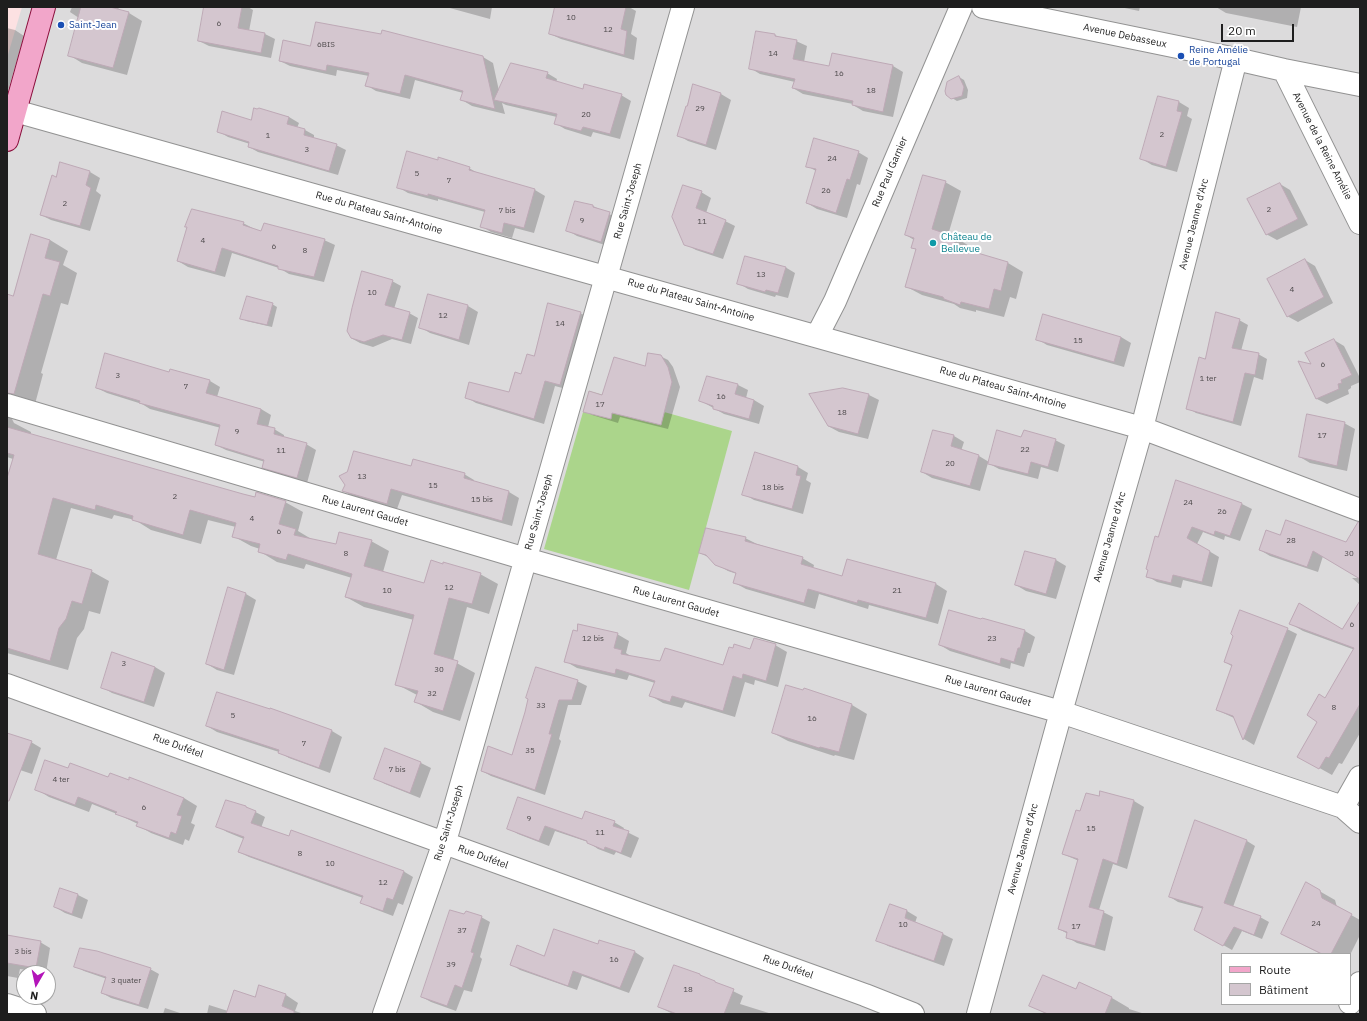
<!DOCTYPE html>
<meta charset="utf-8">
<style>
body{margin:0}
#map{position:relative;width:1367px;height:1021px;overflow:hidden;background:#eee6e9;font-family:"IBM Plex Sans",sans-serif}
canvas{display:block}
.frame{position:absolute;inset:0;border:8px solid #1e1e1e;pointer-events:none}
.legend{position:absolute;left:1221px;top:953px;width:130px;height:52px;box-sizing:border-box;background:#fff;border:1px solid #a5a5a5;margin:0;padding:5px 7px;list-style:none;font-size:12px;color:#1e1e1e}
.legend li{display:flex;align-items:center;gap:8px;height:20px}
.legend b{width:20px;border:1px solid #a5a5a5}
.north{position:absolute;left:16px;top:965px;width:40px;height:40px;box-sizing:border-box;background:#fff;border:1px solid #a5a5a5;border-radius:50%;rotate:189deg;font-size:11px;font-weight:700;line-height:16px;text-align:center;color:#1e1e1e}
.north::after{content:'';display:block;margin:auto;width:14px;height:18px;background:#b314b9;clip-path:polygon(50% 0,100% 100%,50% 72%,0 100%)}
.scale{position:absolute;left:1221px;top:24px;width:73px;height:18px;box-sizing:border-box;border:2px solid #1e1e1e;border-top:0;padding-left:5px;font-size:12px;line-height:14px;white-space:nowrap;color:#1e1e1e;-webkit-text-stroke:3px #fff;paint-order:stroke}
</style>
<div id="map">
<canvas width="1367" height="1021"></canvas>
<div class="frame"></div>
<ul class="legend">
<li><b style="height:5px;background:#f2a6ca"></b>Route</li>
<li><b style="height:11px;background:#d4c6cf"></b>Bâtiment</li>
</ul>
<div class="north">N</div>
<div class="scale">20 m</div>
</div>
<script>
const ctx = document.querySelector('canvas').getContext('2d');
ctx.lineJoin = 'round';
function fill(path, color) {
  ctx.fillStyle = color;
  ctx.fill(path, 'evenodd');
}
function trace(path, color, width, dash) {
  ctx.strokeStyle = color;
  ctx.lineWidth = width;
  ctx.lineCap = dash ? 'butt' : 'round';
  ctx.setLineDash(dash || []);
  ctx.stroke(path);
}
function label(font, color, halo, rows, align = 'center') {
  ctx.font = font + ' "IBM Plex Sans",sans-serif';
  ctx.lineWidth = 4;
  ctx.setLineDash([]);
  ctx.textBaseline = 'middle';
  ctx.strokeStyle = halo;
  ctx.fillStyle = color;
  for (const [text, x, y, turn = 0] of rows) {
    ctx.save();
    ctx.translate(x, y);
    ctx.rotate((+turn || 0) * Math.PI / 180);
    ctx.textAlign = isNaN(turn) ? turn : align;
    if (halo) ctx.strokeText(text, 0, 0);
    ctx.fillText(text, 0, 0);
    ctx.restore();
  }
}
const residential = new Path2D(`
 M7 7H1360V1014H7ZM1222 954H1350V1004H1222ZM24 973H48V997H24Z`);
const education = new Path2D(`
 M7 7H22L7 58Z`);
const pitch = new Path2D(`
 M589 391 732 431 689 590 544 549Z`);
const shadow = new Path2D(`
 M72 7H119L118 10 129 13 142 21 127 75 82 63 69 55 79 18 70 12Z
 M205 7H248L253 10 249 31 265 34 275 39 271 58 209 46 199 41Z
 M446 7H492L490 19Z
 M556 7H629L636 11 631 34 637 38 634 60 561 39 550 34Z
 M1120 7H1140L1139 11Z
 M1216 7H1301L1297 27 1226 13Z
 M7 28 15 30 24 36 7 94Z
 M775 35 780 38 796 41 807 46 804 62 829 68 893 66 903 72 893 117 863 111 853 105V104L803 94 793 88 795 82 760 74 750 68Z
 M311 47 483 57 493 63 499 91 547 73 557 79 556 83 583 91 621 95 631 101 620 139 593 132 591 137 565 129 555 123 557 117 506 105 502 103 505 114 472 106 462 100 463 93 415 80 410 99 376 91 366 85 369 76 337 70 336 76 290 66 280 61Z
 M959 77 964 80 968 90 967 98 957 101 952 98Z
 M693 86 721 94 731 100 716 150 688 141 678 135Z
 M1159 97 1179 102 1189 108 1187 116 1192 119 1177 172 1152 165 1142 159Z
 M259 109 289 117 299 123 297 128 305 130 314 135V138L336 145 346 150 338 175 258 152 249 147 250 144 228 137 218 131 252 121Z
 M858 152 868 158 860 185 857 184 847 218 817 209 807 203 816 171 807 166Z
 M61 164 90 172 100 178 96 191 101 195 90 231 51 220 41 215 57 178Z
 M469 168 479 174 535 190 545 196 534 233 515 228 512 238 491 232 481 226 485 212 438 199V201L408 193 398 187Z
 M945 182 961 191 948 235 956 238 971 247 970 251 1008 263 1023 272 1016 299 1010 297 1004 317 976 310V312L960 308 954 304 922 295 907 287 917 250 912 247 914 240 906 235Z
 M1280 184 1290 190 1308 225 1277 240 1266 234Z
 M701 192 711 198 706 213 725 221 735 226 723 259 696 250 685 244 673 217Z
 M593 206 619 219 611 247 577 236 567 230Z
 M243 223 262 233 324 240 335 245 324 282 289 274 279 268 232 253 225 277 188 267 178 261Z
 M31 235 50 240 68 251 63 265 77 273 68 305 61 303 41 373 43 374 35 404 12 412V419L14 423 31 432V435L243 495 285 502 303 512 298 531 313 540 336 545 371 541 389 551 383 572 425 584 480 574 498 584 489 614 467 607 453 661 475 673 460 721 433 712 416 702 417 695 396 684 414 620 364 607 346 597 352 578 306 564 304 569 277 562 259 551 260 549 251 546 233 536 236 527 208 520 201 544 151 530 135 520 114 515 112 519 71 508 56 560 91 571 109 581 100 614 89 611 84 629 77 638 68 670 7 653V481L13 459 7 457V302L14 297Z
 M1305 260 1315 266 1333 303 1298 322 1287 316Z
 M785 267 795 273 788 298 776 295 775 297 748 289 738 283Z
 M392 281 401 286 394 309 409 313 418 318 411 344 392 339 373 347 360 343 351 338Z
 M429 295 468 306 478 312 469 345 430 333 420 327Z
 M272 304 277 307 272 327 246 321 242 318Z
 M580 313 590 318 570 390 555 386 544 424 476 403 466 397 510 394 534 358Z
 M1239 320 1248 325 1241 351 1258 354 1267 359 1263 380 1254 377 1241 426 1196 413 1188 408 1206 360Z
 M1121 337 1131 343 1124 367 1047 345 1037 339Z
 M1334 340 1344 346 1360 378V382L1351 386V388L1348 390 1349 394 1327 404 1317 399 1313 366Z
 M660 356 668 360 673 367 680 387 668 429 620 417 618 423 592 415 585 411 603 396Z
 M170 374 210 381 220 387 217 397 261 409 271 415 268 427 274 429 284 435V438L306 444 316 450 307 483 274 473 263 467 265 462 226 450 216 445 221 428 150 409 142 404 107 393 97 388Z
 M738 385 748 390 746 398 754 400 764 406 759 424 724 414 701 401Z
 M843 389 869 395 879 400 868 439 839 432 828 426Z
 M1344 423 1355 429 1347 471 1310 463 1300 457Z
 M934 431 954 436 964 442 961 451 979 456 989 462 1022 438 1055 440 1065 445 1058 472 1041 467 1038 479 999 469 988 463 980 491 932 478 922 472Z
 M755 453 798 467 808 473 806 480 811 483 803 514 754 500 744 494Z
 M412 467 464 474 474 480V482L509 492 519 498 512 526 402 495 397 509 354 497 344 491Z
 M1177 482 1242 504 1252 509 1240 541 1225 536 1224 540 1203 532 1197 544 1219 557 1212 587 1183 580 1181 588 1157 582 1147 576 1158 538Z
 M1280 536 1360 548V585L1352 578H1360L1323 556 1318 572 1270 556 1260 550Z
 M745 538 757 544 802 558 814 565 813 569 842 577 847 560 936 584 947 591 938 624 869 605 868 609 819 594 815 609 746 589 735 583 737 574 728 571 716 564 710 558 700 553Z
 M1056 560 1066 566 1056 599 1026 591 1016 585Z
 M229 589 246 594 256 600 234 675 217 670 207 664Z
 M1360 603V733L1342 764 1339 763 1332 775 1298 756 1318 722 1355 650 1303 631 1291 624 1343 630Z
 M983 619 1025 631 1035 637 1030 653H1028L1024 667 1011 663 1010 669 950 651 940 645Z
 M1287 629 1297 634 1254 745 1244 739 1234 718 1217 710 1233 667 1225 662Z
 M617 634 629 641 626 653 632 657 661 663 724 666 751 650 775 645 787 652 778 687 755 680 754 685 745 682 735 717 685 702 682 708 663 703 651 696 655 683 629 675 627 680 577 668 565 661Z
 M112 653 155 667 165 673 154 707 112 693 102 687Z
 M577 681 587 686 581 705H568L559 739 561 741 545 795 491 776 482 771 512 756 526 712Z
 M839 702 852 705 867 714 854 760 835 755 834 756 788 741 773 733Z
 M271 709 332 731 342 737 330 773 289 758 279 752 217 732 207 726Z
 M7 734 31 742 41 748 32 774 14 768 7 778Z
 M386 749 421 763 431 768 420 798 385 784 375 778Z
 M68 770 130 781V779L184 798 197 806 191 823 195 825 189 841 185 839 183 845 151 833 137 825 138 824 117 814 92 804 89 812 49 797 36 789Z
 M1101 792 1134 801 1144 807 1127 869 1113 864 1099 910 1113 917 1105 951 1077 943 1067 937 1068 934 1059 929 1079 861 1063 854 1081 812 1099 797Z
 M246 807 265 817 261 828 403 871 413 877 403 905 398 903 393 916 372 908 362 902 363 898 249 857 239 852 244 839 227 832 217 826Z
 M583 821 614 822 624 828 623 830 639 838 631 858 616 852 614 855 598 849 588 842 555 831 549 846 518 834 508 828Z
 M1196 822 1247 841 1255 846 1233 907 1260 917 1269 922 1262 939 1242 931 1232 950 1195 929 1204 909 1178 902 1170 897Z
 M1307 884 1335 900 1337 907 1360 920V935L1350 955 1321 954 1282 934Z
 M61 889 78 895 88 900 82 919 65 913 55 907Z
 M891 905 907 911 917 917 915 923 943 934 953 939 944 966 888 946 878 940Z
 M465 915 481 917 490 922 480 957 482 959 472 992 464 990 456 1011 431 1002 422 997Z
 M7 936 40 942 50 948 46 973 20 969 18 978 7 976Z
 M600 941 635 952 644 958 629 993 582 976 577 990 520 970 511 964 599 945Z
 M75 966 150 969 159 974 148 1009 111 998 102 993 107 979 84 971Z
 M700 975 743 996 740 1004 772 1014H673L659 1007Z
 M1079 984 1112 998 1129 1008V1009L1145 1014H1046L1030 1005 1076 990Z
 M259 986 286 995 298 1003 295 1011 304 1014H207L209 1005 228 1011 255 998Z
 M165 1008 183 1014H163Z`);
const building = new Path2D(`
 M81 7H110L129 12 113 68 68 56Z
 M204 7H242L238 28 265 33 261 53 198 41Z
 M555 7H626L621 29 627 31 624 55 549 34Z
 M316 22 381 34 382 30 483 56 495 109 460 100 463 91 405 75 400 94 365 86 369 73 327 65 326 71 279 61 283 40 310 46Z
 M756 31 775 34V36L797 40 793 59 829 66 832 53 893 65 883 112 852 105 853 101 792 88 795 79 749 69Z
 M511 63 548 72 546 78 583 89 584 84 622 94 610 134 583 127 581 131 554 124 557 114 494 100Z
 M959 76 964 87 962 96 951 99 946 95 945 91 947 82Z
 M693 84 721 93 706 145 677 136 686 106H687Z
 M1158 96 1179 101 1177 111 1182 112 1166 167 1140 159Z
 M254 108 257 109 259 108 289 117 287 124 305 129 304 135 337 144 329 171 248 147 249 142 217 132 222 111 251 120Z
 M814 138 859 151 850 180 847 179 836 213 806 203 816 169 806 167Z
 M407 151 438 160V157L470 167 469 170 535 189 524 228 504 223 502 233 480 227 485 210 428 194V196L397 188Z
 M60 162 90 171 86 185 91 188 80 226 40 215 52 175 56 177Z
 M923 175 946 181 932 229 956 237 954 246 1008 262 1001 291 994 289 989 309 961 302 960 305 944 299 943 297 905 287 916 249 911 248 914 238 905 235Z
 M1280 183 1298 219 1266 235 1247 199Z
 M683 185 702 191 696 208 726 220 713 254 684 245 672 217Z
 M575 201 593 205V207L610 212 601 242 566 231Z
 M192 209 244 222 243 225 261 231 264 223 325 239 314 277 278 269V266L222 248 215 272 177 261 187 227H185Z
 M31 234 50 240 45 258 60 262 50 296 43 294 14 394 7 393V294L13 296Z
 M745 256 786 267 778 293 766 290 765 292 737 284Z
 M1305 259 1324 297 1287 317 1267 279Z
 M362 271 393 280 385 305 410 312 402 340 383 335 364 342 351 338 347 331 352 308Z
 M428 294 468 305 459 340 419 328Z
 M247 296 273 303 267 325 240 319Z
 M548 303 581 312 560 385 545 381 534 419 465 398 469 382 509 392 515 372 521 374 527 354 534 356Z
 M1216 312 1240 319 1232 348 1259 353 1255 375 1245 373 1233 422 1186 409 1199 357 1205 359Z
 M1043 314 1121 337 1114 362 1036 340Z
 M1334 339 1352 375 1341 380 1342 383 1338 384 1339 389 1316 399 1298 361 1311 364 1305 353Z
 M105 353 169 372 170 369 210 380 206 393 261 409 257 424 275 428 274 434 307 443 297 478 262 468 264 460 215 445 220 425 139 403 140 401 96 388Z
 M648 353 661 355 668 367 672 382 661 425 612 413 611 419 583 412 589 391 602 395 614 357 645 366Z
 M707 376 738 384 735 394 754 400 749 419 713 409V406L699 401Z
 M843 388 869 394 858 434 828 426 809 394Z
 M1307 414 1345 422 1337 466 1299 457Z
 M7 427 243 494 255 497 256 492 286 501 279 524 296 529 294 535 336 544 339 532 372 540 364 566 424 583 431 560 443 564V562L481 573 472 604 449 598 434 654 458 661 443 711 414 702 418 691 395 685 414 615 345 597 352 574 288 554 286 560 258 552 260 544 232 537 236 523 190 510 183 535 132 520 133 516 96 505 95 510 53 498 38 554 92 570 82 604 72 601 66 619 59 628 50 661 7 648V478L14 455 7 453Z
 M933 430 954 435 951 446 979 455 970 486 921 472Z
 M997 430 1021 437 1024 430 1056 439 1048 467 1031 462 1028 474 988 464Z
 M354 451 411 466 413 459 465 473 464 478 509 491 502 521 391 489 387 504 342 491 345 485 339 476 347 472Z
 M755 452 798 466 796 475 801 476 792 509 742 495Z
 M1176 480 1242 503 1230 536 1215 531 1214 535 1192 527 1187 538 1210 551 1202 582 1173 575 1171 583 1146 577 1148 570 1146 569 1155 536 1158 537Z
 M1286 520 1346 542 1358 522H1360V579L1313 551 1307 567 1259 550 1266 530 1280 535Z
 M706 528 746 537 745 541 803 557 801 564 842 576 847 559 936 583 926 618 858 600 857 603 808 589 804 603 733 583 736 573 715 565 706 555 699 553Z
 M1025 551 1056 559 1046 594 1015 585Z
 M228 587 246 593 224 670 206 664Z
 M1360 601V704L1329 758 1326 757 1319 769 1297 757 1317 722 1307 715 1319 694 1325 698 1354 648 1289 624 1299 603 1342 629Z
 M949 610 981 619 982 618 1025 630 1020 648H1018L1014 662 1001 658 1000 664 939 645Z
 M1240 610 1288 628 1243 740 1233 716 1216 710 1232 665 1224 662 1233 636 1231 634Z
 M578 624 618 633 614 648 622 650 621 654 660 661 665 648 723 665 729 647 733 648 734 644 750 649 754 638 776 644 766 681 743 674 742 679 733 676 723 711 672 696 670 702 649 696 655 681 616 669 615 674 564 662 573 630 577 631Z
 M112 652 155 667 144 702 101 688Z
 M536 667 578 680 572 700H559L549 734H552L535 790 481 771 488 746 512 755 525 712 528 699 526 698Z
 M786 685 803 690 804 688 852 704 839 752 820 747 819 748 772 733Z
 M217 692 270 709V708L332 730 319 768 278 753 279 750 206 726Z
 M7 733 32 741 9 801H7Z
 M385 748 421 762 410 793 374 779Z
 M45 760 68 768 70 763 108 777 110 773 129 780V777L184 798 177 815 182 816 176 834 171 832 169 838 136 826 138 822 115 814 117 812 78 797 75 805 35 790Z
 M1100 791 1134 800 1117 864 1103 859 1089 907 1104 911 1095 946 1066 938 1067 932 1058 929 1078 859 1062 854 1076 810 1080 811 1086 793 1099 796Z
 M518 797 582 819 585 811 615 821 613 826 629 831 621 853 605 847 604 850 587 843V841L545 826 539 841 507 829Z
 M226 800 246 806V807L256 811 251 823 289 836 291 830 404 871 393 900 387 898 383 911 360 903 363 896 238 852 244 837 216 827Z
 M1195 820 1247 840 1224 903 1261 916 1254 935 1234 927 1223 946 1194 930 1203 907 1169 897Z
 M1306 882 1320 890 1322 898 1352 914 1331 954H1322L1281 934Z
 M60 888 78 894 72 914 54 907Z
 M890 904 907 910 905 918 943 933 934 961 876 941Z
 M450 910 464 914 466 911 482 916 471 952 474 953 462 988 455 985 447 1006 421 997Z
 M554 929 598 944 599 940 635 951 620 988 573 971 568 986 510 965 517 945 544 956Z
 M7 935 41 941 36 968 7 963Z
 M80 948 97 951 151 968 139 1005 101 993 106 977 74 967Z
 M674 965 700 974V975L715 981V982L734 989 724 1014H677L658 1007Z
 M1043 975 1076 989 1079 982 1112 997 1105 1014H1048L1029 1006Z
 M259 985 286 994 282 1006 294 1011V1014H226L234 990 255 997Z`);
const minor = new Path2D(`
 M983 7 1236 59 1284 70 1360 85
 M1284 70 1360 223
 M15 111 1142 428 1360 510
 M817 336 835 301 961 7
 M7 405 526 559 1061 712 1343 807
 M7 685 865 995 913 1014
 M1360 777 1343 807 1360 822
 M1350 1003 1360 983
 M7 1005 35 1014
 M384 1014 448 831 683 7
 M978 1014 1061 712 1142 428 1236 59`);
const major = new Path2D(`
 M7 140 44 7`);
const markers = [
 [61,25,4,"#1a4fb4"],
 [1181,56,4,"#1a4fb4"],
 [933,243,4,"#0f9aa8"]
];
const numberNames = [
 ["10",571,18],
 ["6",219,24],
 ["12",608,30],
 ["6BIS",326,45],
 ["14",773,54],
 ["16",839,74],
 ["18",871,91],
 ["29",700,109],
 ["20",586,115],
 ["2",1162,135],
 ["1",268,136],
 ["3",307,150],
 ["24",832,159],
 ["5",417,174],
 ["7",449,181],
 ["26",826,191],
 ["2",65,204],
 ["2",1269,210],
 ["7 bis",507,211],
 ["9",582,221],
 ["11",702,222],
 ["4",203,241],
 ["6",274,247],
 ["8",305,251],
 ["13",761,275],
 ["4",1292,290],
 ["10",372,293],
 ["12",443,316],
 ["14",560,324],
 ["15",1078,341],
 ["6",1323,365],
 ["3",118,376],
 ["1 ter",1208,379],
 ["7",186,387],
 ["16",721,397],
 ["17",600,405],
 ["18",842,413],
 ["9",237,432],
 ["17",1322,436],
 ["22",1025,450],
 ["11",281,451],
 ["20",950,464],
 ["13",362,477],
 ["15",433,486],
 ["18 bis",773,488],
 ["2",175,497],
 ["15 bis",482,500],
 ["24",1188,503],
 ["26",1222,512],
 ["4",252,519],
 ["6",279,532],
 ["28",1291,541],
 ["8",346,554],
 ["30",1349,554],
 ["12",449,588],
 ["10",387,591],
 ["21",897,591],
 ["6",1352,625],
 ["12 bis",593,639],
 ["23",992,639],
 ["3",124,664],
 ["30",439,670],
 ["32",432,694],
 ["33",541,706],
 ["8",1334,708],
 ["5",233,716],
 ["16",812,719],
 ["7",304,744],
 ["35",530,751],
 ["7 bis",397,770],
 ["4 ter",61,780],
 ["6",144,808],
 ["9",529,819],
 ["15",1091,829],
 ["11",600,833],
 ["8",300,854],
 ["10",330,864],
 ["12",383,883],
 ["24",1316,924],
 ["10",903,925],
 ["17",1076,927],
 ["37",462,931],
 ["3 bis",23,952],
 ["16",614,960],
 ["39",451,965],
 ["3 quater",126,981],
 ["18",688,990]
];
const transitNames = [
 ["Saint-Jean",69,25],
 ["Reine Amélie",1189,50],
 ["de Portugal",1189,62]
];
const streetNames = [
 ["Avenue Debasseux",1125,36,12],
 ["Avenue de la Reine Amélie",1322,146,63],
 ["Rue Paul Garnier",890,172,-67],
 ["Rue Saint-Joseph",628,201,-74],
 ["Rue du Plateau Saint-Antoine",379,213,16],
 ["Avenue Jeanne d'Arc",1194,224,-76],
 ["Rue du Plateau Saint-Antoine",691,300,16],
 ["Rue du Plateau Saint-Antoine",1003,388,16],
 ["Rue Laurent Gaudet",365,511,16],
 ["Rue Saint-Joseph",539,512,-74],
 ["Avenue Jeanne d'Arc",1110,537,-74],
 ["Rue Laurent Gaudet",676,602,16],
 ["Rue Laurent Gaudet",988,691,16],
 ["Rue Dufétel",178,746,20],
 ["Rue Saint-Joseph",449,823,-73],
 ["Avenue Jeanne d'Arc",1023,849,-75],
 ["Rue Dufétel",483,857,20],
 ["Rue Dufétel",788,967,20]
];
const cultureNames = [
 ["Château de",941,237],
 ["Bellevue",941,249]
];
fill(residential, '#dcdbdc');
fill(education, '#fce1e2');
fill(pitch, '#abd58b');
fill(shadow, '#0003');
fill(building, '#d4c6cf');
trace(building, '#bea9b6', 1);
trace(minor, '#929292', 24);
trace(major, '#8a0f3c', 24);
trace(minor, '#fff', 22);
trace(major, '#f2a6ca', 22);
for (const [x, y, r, color] of markers) {
  const dot = new Path2D();
  dot.arc(x, y, r, 0, 2 * Math.PI);
  ctx.fillStyle = color;
  ctx.fill(dot);
  trace(dot, '#fff', 1.5);
}
label('8px', '#4c484a', null, numberNames);
label('10px', '#164399', '#fff', transitNames, 'left');
label('10px', '#1e1e1e', '#fff', streetNames);
label('10px', '#0d838f', '#fff', cultureNames, 'left');
</script>
